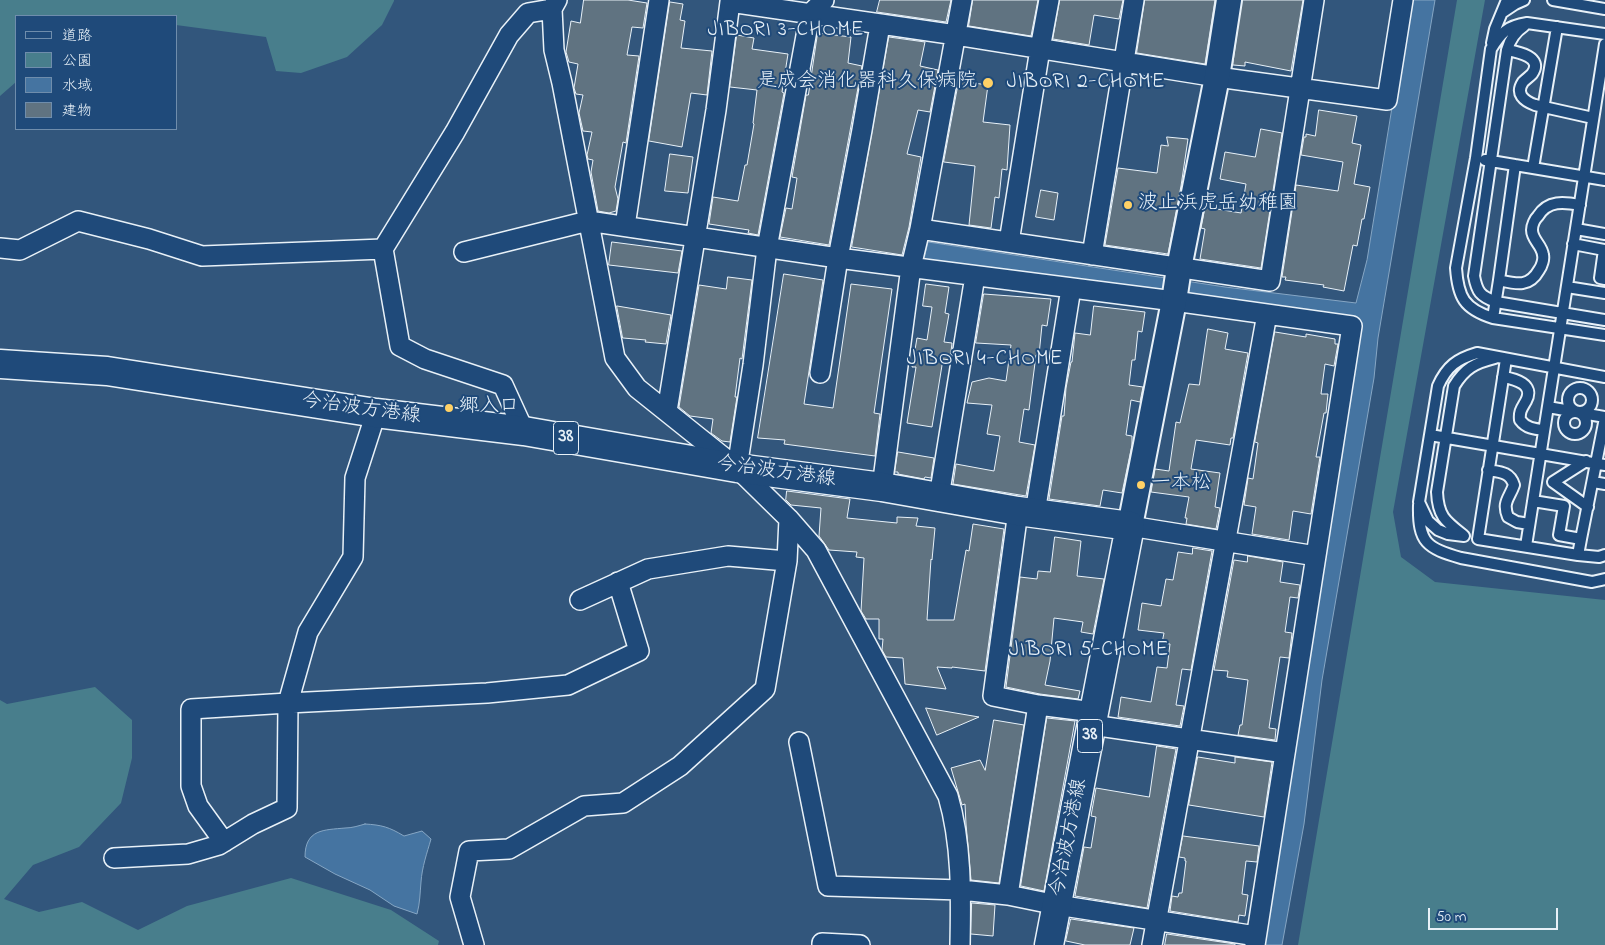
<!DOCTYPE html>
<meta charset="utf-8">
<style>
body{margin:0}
#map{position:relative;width:1605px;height:945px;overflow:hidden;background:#32567c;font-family:"Indie Flower","Klee One",sans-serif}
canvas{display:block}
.legend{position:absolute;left:15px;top:15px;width:162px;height:115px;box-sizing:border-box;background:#1f4a7a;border:1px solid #6f8dac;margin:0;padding:6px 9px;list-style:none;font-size:15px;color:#e8f1f8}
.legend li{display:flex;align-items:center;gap:10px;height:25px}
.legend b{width:25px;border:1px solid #6f8dac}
.scale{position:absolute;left:1428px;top:908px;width:130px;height:22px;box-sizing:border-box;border:2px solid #e8f1f8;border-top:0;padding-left:6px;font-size:15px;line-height:18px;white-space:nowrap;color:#e8f1f8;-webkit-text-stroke:4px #1f4a7a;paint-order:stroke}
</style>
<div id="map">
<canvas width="1605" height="945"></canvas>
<ul class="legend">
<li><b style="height:6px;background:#1f4a7a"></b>道路</li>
<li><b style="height:14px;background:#487e8c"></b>公園</li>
<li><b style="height:14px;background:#4574a1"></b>水域</li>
<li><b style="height:14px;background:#607381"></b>建物</li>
</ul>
<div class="scale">50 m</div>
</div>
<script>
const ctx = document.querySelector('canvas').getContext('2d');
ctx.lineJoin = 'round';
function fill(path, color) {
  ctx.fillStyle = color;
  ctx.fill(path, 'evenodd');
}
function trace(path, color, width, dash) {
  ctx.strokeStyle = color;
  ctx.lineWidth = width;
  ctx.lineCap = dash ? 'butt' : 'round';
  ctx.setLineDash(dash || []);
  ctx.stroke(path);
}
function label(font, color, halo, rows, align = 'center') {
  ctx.font = font + ' "Indie Flower","Klee One",sans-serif';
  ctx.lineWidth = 4;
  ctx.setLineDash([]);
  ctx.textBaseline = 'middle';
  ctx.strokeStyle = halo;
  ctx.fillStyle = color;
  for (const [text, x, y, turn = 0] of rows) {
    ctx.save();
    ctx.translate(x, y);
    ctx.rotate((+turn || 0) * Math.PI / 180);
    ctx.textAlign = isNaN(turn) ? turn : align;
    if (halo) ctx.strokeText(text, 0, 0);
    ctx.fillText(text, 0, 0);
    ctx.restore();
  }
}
const green = new Path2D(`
 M0 0H394V1L382 25 347 57 301 73 276 71 266 37 176 25V16H16V82L0 96Z
 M1457 0H1485L1393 512 1401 557 1435 582 1605 600V945H1298Z
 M95 687 132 720V758L121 803 79 847 33 865 4 899 39 912 82 902 138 930 187 906 291 878 391 910 439 941 438 945H0V700L7 704Z`);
const water = new Path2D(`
 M1410 0H1435L1378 338 1374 378 1322 680 1304 824 1282 945H1260L1354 322 924 259 928 242 1225 287 1356 303 1367 260Z
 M365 824C382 825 389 827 404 836L422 831 431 839C427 853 422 867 421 882 420 893 420 903 417 914L394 906 370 890 335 874 305 857C305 829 324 830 345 828 352 828 358 826 365 824Z`);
const building = new Path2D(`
 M584 0H628L647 3 643 28 632 27 627 55 639 56 626 143 623 142 615 187 618 199 616 211 609 213 598 211 591 172 593 160 588 159 587 155 592 132 583 131 579 113 583 95 576 94 574 88 578 64 569 62 566 52 571 21 580 23Z
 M880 0H951L946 22 877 12Z
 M973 0H1038L1031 36 969 26Z
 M1060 0H1123L1119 19 1094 15 1089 45 1053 39Z
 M1145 0H1215L1205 64 1137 53Z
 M1242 0H1303L1291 71 1245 62V66L1233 65Z
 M670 2 683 4 680 20 685 21 681 48 712 51 707 95 691 93 682 147 649 141Z
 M818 33 851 37 848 63 862 66 829 245 780 237 786 208 792 209 797 178 792 177 806 95H808Z
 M737 35 754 38 752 49 788 54 782 92 784 93 758 235 748 233 749 230 709 224 713 197 738 201 745 165H747L754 124 753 123 757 90 730 87Z
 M889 37 925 42 920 66 938 70 930 112 918 110 907 154 921 157 909 227 902 255 852 247Z
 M959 81 988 85 983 122 1010 125 1007 170 1002 169 999 198 995 197 991 228 969 225 975 166 944 162Z
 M1319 110 1357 116 1352 143 1361 145 1354 184 1370 187 1364 219H1362L1357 246 1353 245 1344 291 1323 287 1324 285 1285 280 1286 277H1282L1296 185 1338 191 1343 162 1301 155 1304 137H1306V134L1315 136Z
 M1261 129 1282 133 1261 268 1200 259 1205 229 1201 228 1205 207 1241 213 1246 184 1220 179 1225 152 1255 157Z
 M1167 137 1188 139 1181 186 1168 254 1105 245 1118 168 1157 173 1161 145 1168 146Z
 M670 154 693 157 688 193 665 191Z
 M1041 190 1058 193 1054 220 1036 217Z
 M612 242 682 251 678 273 609 265Z
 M784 274 823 280 804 404 833 408 851 284 892 289 874 413 880 414 875 456 784 444 785 440 758 438Z
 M728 277 752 280 742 359 740 358 735 397H737L730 442 722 441 711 433 713 419 690 416 679 407 699 285 726 289Z
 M926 284 949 287 945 313 949 314 944 342 952 343 950 360 943 359 932 427 907 423 916 367H912L917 338 927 340 932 307 923 306Z
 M984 294 1051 299 1047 326 1042 325 1039 355H1036L1029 410 1024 409 1019 442 1035 445 1026 496 953 484 956 464 994 471 1000 436 987 434 992 405 967 403 972 382 989 378 1006 381 1011 345 976 343Z
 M617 306 671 315 666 344 645 342 646 340 623 338Z
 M1094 306 1145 312 1142 332 1138 331 1135 360H1132L1129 385 1143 387 1140 402 1131 400 1126 435 1132 436V445L1122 493 1103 490 1100 506 1049 499 1062 416H1064L1066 388 1071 362H1072L1075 333 1090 335Z
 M1208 329 1228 333 1225 349 1248 353 1233 438H1231L1230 445 1196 440 1191 469 1220 473 1215 507 1220 508 1216 529 1186 524 1187 518H1185L1189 497 1151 492 1155 469 1169 471 1176 422 1180 423 1189 384 1199 385Z
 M1275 332 1306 337V334L1335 339V344H1338L1334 366 1325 364 1321 394H1328L1326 413H1324L1316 457H1320L1311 514 1293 511 1289 540 1252 534 1256 507 1244 505 1248 478 1253 479 1258 443 1255 442Z
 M898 452 934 458 931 478 925 477 924 479 898 474V472H895Z
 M787 491 850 499 847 518 897 523V517L918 518 916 526 935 528 932 560 931 559 927 620H954L966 550 969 551 973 524 1004 529 985 671 952 667V668L937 667 946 689 905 684 903 658 886 657 882 650 883 639H879V619H866L861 611 864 558 856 557 857 552 829 550 819 536 821 508 791 505 786 500Z
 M1055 537 1081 541 1077 576 1104 579 1093 634 1081 632 1083 622 1054 618 1050 661 1045 685 1080 691 1078 699 1040 694 1006 687 1020 577 1037 579 1038 571 1050 572Z
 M1193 548 1212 551 1191 670 1182 669 1176 705 1184 706 1180 726 1118 717 1121 697 1151 702 1157 667 1167 668 1170 644 1162 643 1164 633 1138 630 1142 603 1161 606 1166 579 1173 580 1178 552 1192 554Z
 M1248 556 1283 562 1280 582 1300 585 1298 598 1290 597 1285 632 1292 633 1289 658 1280 657 1275 689 1269 728 1276 729 1275 740 1238 735 1240 725H1242L1248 680 1227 677 1228 671 1214 670 1234 560 1247 562Z
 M926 708 979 717 937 735Z
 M1047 718 1075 721 1044 891 1021 886Z
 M994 720 1024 725 999 883 971 880 966 824 965 804 962 805 951 768 980 760 985 770Z
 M1157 746 1176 749 1147 908 1075 896 1084 847 1091 848 1096 817 1091 816 1096 788 1149 797Z
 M1198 757 1235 763V757L1272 762 1264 817 1189 805Z
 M1183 836 1259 846 1257 862 1246 861 1242 894 1248 895 1245 916 1239 915 1238 922 1170 911 1172 896 1178 897 1179 893H1182L1186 861H1185V858L1179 857Z
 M972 903 995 905 993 936 971 934Z
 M1071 919 1134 928 1130 945H1085L1066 941Z
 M1167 934 1235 944V945H1165Z`);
const service = new Path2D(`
 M1553 0 1605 9
 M1503 12 1515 4 1524 0
 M1524 26C1515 32 1510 39 1507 50L1474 276C1477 292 1480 296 1496 302L1605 320
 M1492 43 1495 29 1507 0
 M1507 50C1518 52 1544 57 1532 74 1529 77 1526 79 1523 82 1515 94 1524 101 1535 105L1593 118
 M1485 160 1605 180
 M1515 165 1499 280C1516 284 1529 288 1539 270 1542 266 1544 259 1543 255 1542 245 1532 240 1532 230 1532 225 1535 219 1538 216 1548 200 1564 202 1580 205
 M1533 168 1557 27
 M1576 229 1605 234
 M1573 244 1604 250 1600 278 1605 279
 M1499 280 1493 318 1605 335
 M1567 287 1605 293
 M1493 318C1464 309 1458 297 1456 268L1476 158 1491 49C1501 33 1507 26 1527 23L1605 34
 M1506 359 1478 539 1578 555 1581 539
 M1503 377C1515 379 1535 384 1526 401 1522 408 1519 411 1520 420 1526 428 1534 429 1544 430
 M1568 400a12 12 0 1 1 24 0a12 12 0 1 1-24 0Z
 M1548 407 1605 417
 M1564 423a11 11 0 1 1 22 0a11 11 0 1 1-22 0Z
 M1430 435 1605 465
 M1586 461 1553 482 1588 507
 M1488 470C1500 472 1510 472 1514 485 1509 499 1502 502 1508 517L1517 522 1529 524
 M1593 482 1605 484
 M1533 501 1564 506 1559 535 1581 539 1605 418
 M1419 505C1418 543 1427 548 1461 558L1592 582 1605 579
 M1463 535C1445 521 1438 516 1437 492L1454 386C1465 368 1475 363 1495 358
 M1464 536 1448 534 1438 530 1428 521 1419 502 1438 386C1447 366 1457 359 1477 353L1605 377
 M1526 546 1605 44
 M1578 555 1599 557 1605 555`);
const minor = new Path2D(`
 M557 0 552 9 554 50 562 83 615 358 637 388 737 468 789 519 816 550 948 796C962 844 961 895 960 945
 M625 226 659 0
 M920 229 1270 281 1314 0
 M1009 242 1040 49 1049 0
 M0 248 20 250 78 221 149 239 202 256 383 249
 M464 252 588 221 838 258 1174 301 1352 326 1255 945
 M1092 255 1134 0
 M820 373 838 258 862 130 880 25
 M667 411 716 110 730 2 956 35 1217 77 1387 100 1403 0
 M376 413 355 478 353 557 308 632 288 703 487 693 568 685 639 651 618 582
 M524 431 503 385 425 359 400 346 383 249 455 132 509 35 528 13 552 9
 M737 468 753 365 767 248 810 14 824 0
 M882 487 911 267 920 229 962 0
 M939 497 975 276
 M1018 511 993 696 1038 705 1094 712
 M1035 513 1071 288
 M1130 526 1316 556
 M580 600 648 569 728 556 787 561
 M1092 725 1285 753
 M799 742 828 886 961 890 1008 895 1057 905 1256 936
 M114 858 188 854 219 845 253 824 287 808 288 703 191 709V786L198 806 224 842
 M1008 895 1038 705
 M474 945 460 897 469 851 509 849 584 806 623 803 680 766 765 689 787 561 789 519
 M822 945V943L860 945
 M1152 945 1267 314`);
const tertiary = new Path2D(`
 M1130 526 1174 301 1179 268 1217 77 1229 0`);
const primary = new Path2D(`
 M0 364 107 371 376 413 524 431 737 468 882 487 1018 511 1130 526 1049 945`);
const markers = [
 [988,83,6,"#ffd166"],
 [1128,205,5,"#ffd166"],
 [449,408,5,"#ffd166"],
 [1141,485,5,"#ffd166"]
];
const shields = [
 [566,438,25],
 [1090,736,25]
];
const shieldNames = [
 ["38",566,438],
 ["38",1090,736]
];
const poiNames = [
 ["是成会消化器科久保病院",977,83,"right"],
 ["波止浜虎岳幼稚園",1138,205],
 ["郷入口",459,408],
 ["一本松",1151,485]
];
const streetNames = [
 ["今治波方港線",361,410,8],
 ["今治波方港線",776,473,8],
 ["今治波方港線",1070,838,-79]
];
const neighbourhoodNames = [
 ["JIBORI 3-CHOME",786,32],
 ["JIBORI 2-CHOME",1086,84],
 ["JIBORI 4-CHOME",985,361],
 ["JIBORI 5-CHOME",1089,652]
];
fill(green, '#487e8c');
fill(water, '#4574a1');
trace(water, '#86a6c4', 1);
fill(building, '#607381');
trace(building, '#e8f1f8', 1);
trace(service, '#e8f1f8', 14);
trace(minor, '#e8f1f8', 22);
trace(tertiary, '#e8f1f8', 28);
trace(primary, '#e8f1f8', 31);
trace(service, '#1f4a7a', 10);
trace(minor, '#1f4a7a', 19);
trace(tertiary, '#1f4a7a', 24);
trace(primary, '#1f4a7a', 28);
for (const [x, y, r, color] of markers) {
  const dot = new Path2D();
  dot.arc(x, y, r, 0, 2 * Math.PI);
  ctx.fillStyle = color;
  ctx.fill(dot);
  trace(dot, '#1f4a7a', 2);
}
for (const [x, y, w] of shields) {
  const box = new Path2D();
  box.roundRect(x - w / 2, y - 16.5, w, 33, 4);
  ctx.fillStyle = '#1f4a7a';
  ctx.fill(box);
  trace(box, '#e8f1f8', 1);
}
label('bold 19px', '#e8f1f8', null, shieldNames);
label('20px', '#e8f1f8', '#1f4a7a', poiNames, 'left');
label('20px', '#e8f1f8', '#1f4a7a', streetNames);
ctx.letterSpacing = '1px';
label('21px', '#e8f1f8', '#1f4a7a', neighbourhoodNames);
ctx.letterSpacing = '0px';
</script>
